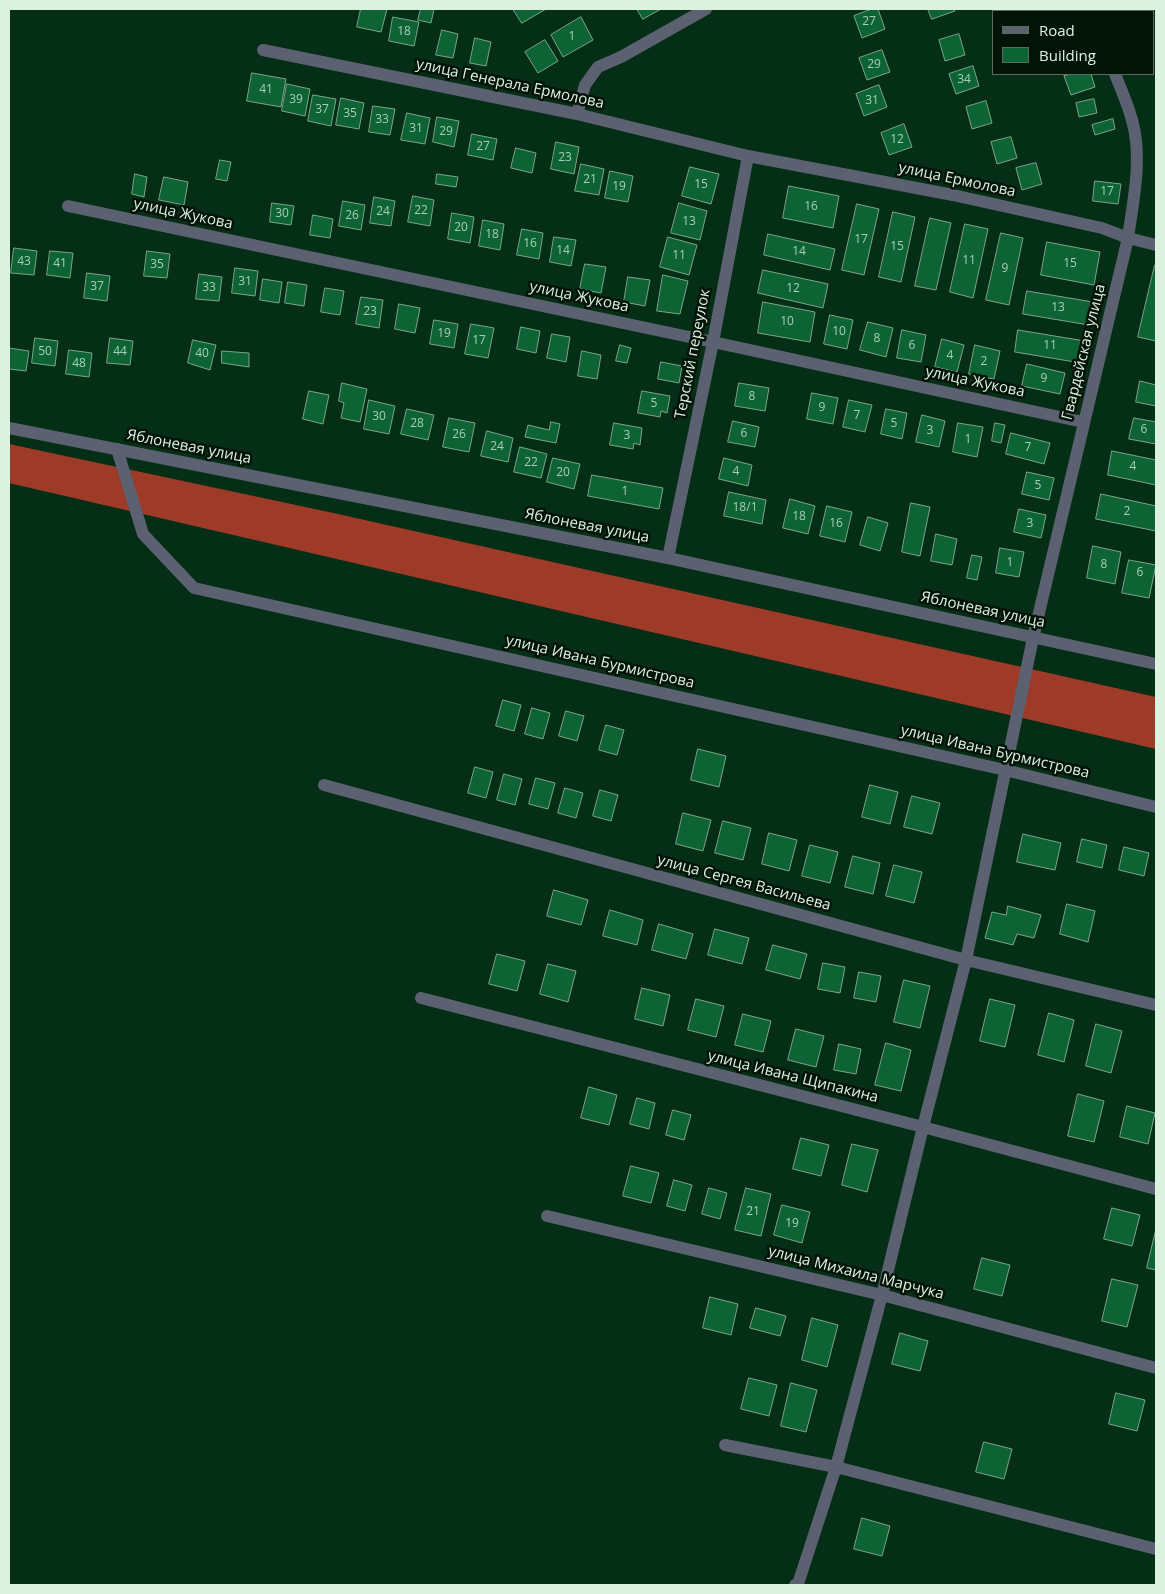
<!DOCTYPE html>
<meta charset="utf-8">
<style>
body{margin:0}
#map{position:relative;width:1165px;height:1594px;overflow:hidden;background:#052e16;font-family:"Open Sans",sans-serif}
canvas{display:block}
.frame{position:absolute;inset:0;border:10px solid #dcf2e1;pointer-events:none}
.legend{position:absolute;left:992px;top:10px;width:162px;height:65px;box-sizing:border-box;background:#041308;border:1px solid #5a6c5f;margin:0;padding:6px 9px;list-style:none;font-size:15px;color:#dcf2e1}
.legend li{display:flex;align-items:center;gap:10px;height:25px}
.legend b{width:25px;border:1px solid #5a6c5f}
</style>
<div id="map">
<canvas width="1165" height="1594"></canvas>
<div class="frame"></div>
<ul class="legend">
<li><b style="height:6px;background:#5c6172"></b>Road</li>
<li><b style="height:14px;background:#0d6333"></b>Building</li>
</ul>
</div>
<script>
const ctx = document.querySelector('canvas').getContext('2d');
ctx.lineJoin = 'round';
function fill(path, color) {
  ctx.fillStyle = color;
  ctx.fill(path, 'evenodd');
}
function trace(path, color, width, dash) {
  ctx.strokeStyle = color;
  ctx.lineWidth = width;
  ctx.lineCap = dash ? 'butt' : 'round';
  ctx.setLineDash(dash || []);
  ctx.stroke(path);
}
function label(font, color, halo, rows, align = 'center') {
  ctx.font = font + ' "Open Sans",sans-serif';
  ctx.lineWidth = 5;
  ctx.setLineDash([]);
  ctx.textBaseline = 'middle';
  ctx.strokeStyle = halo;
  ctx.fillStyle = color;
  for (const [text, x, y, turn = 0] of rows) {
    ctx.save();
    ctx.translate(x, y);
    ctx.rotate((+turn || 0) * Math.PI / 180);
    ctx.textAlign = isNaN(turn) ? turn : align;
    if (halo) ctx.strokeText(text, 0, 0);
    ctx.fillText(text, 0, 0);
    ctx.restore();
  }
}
const forest = new Path2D(`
 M9 444 329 512 1156 697V749L9 483Z`);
const building = new Path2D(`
 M361 9H387L381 32 357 27Z
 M421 9H434L431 23 418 20Z
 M513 9H546L522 23Z
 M637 9H661L643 19Z
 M872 9H878L885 29 862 38 854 16Z
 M928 9H954L955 11 932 19Z
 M393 17 419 22 414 46 389 41Z
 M581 17 593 40 563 57 551 35Z
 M442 30 458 34 453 58 436 55Z
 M959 34 965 55 945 61 939 40Z
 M475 38 491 42 486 66 470 63Z
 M545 40 558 61 538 73 525 52Z
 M882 50 890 72 867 80 859 58Z
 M973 66 979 86 956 94 949 74Z
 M252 73 286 79 281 107 247 101Z
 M1072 74H1091L1095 87 1071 95 1064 76Z
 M287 84 310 89 305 116 282 111Z
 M879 85 887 107 864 116 856 94Z
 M313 95 336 99 331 126 308 121Z
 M341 98 364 103 359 129 336 125Z
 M1094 99 1097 113 1079 117 1076 103Z
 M986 101 992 123 972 129 966 107Z
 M373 106 395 109 390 135 369 132Z
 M407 113 430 118 425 144 401 140Z
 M437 117 459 121 454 147 433 142Z
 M1113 119 1115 129 1095 135 1092 125Z
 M904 124 912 147 889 155 881 133Z
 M472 134 497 139 493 160 468 155Z
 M1011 137 1017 158 997 164 991 142Z
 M556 142 579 147 574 174 551 169Z
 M516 148 536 153 532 173 511 168Z
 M220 160 231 162 227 181 216 179Z
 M1036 163 1042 184 1022 190 1016 168Z
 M581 164 604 169 599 195 575 191Z
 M690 167 719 174 711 204 682 196Z
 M610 171 633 176 628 202 605 198Z
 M135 174 147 177 144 197 132 194Z
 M437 174 458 177 456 187 436 184Z
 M164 177 188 182 184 205 159 200Z
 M1095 181 1121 184 1118 204 1093 201Z
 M789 186 839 196 833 228 783 218Z
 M413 196 434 200 430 226 408 222Z
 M374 197 395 201 391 226 370 223Z
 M343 201 365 205 361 230 339 226Z
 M272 203 294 206 291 225 270 222Z
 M679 203 707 211 700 240 671 233Z
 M857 204 879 209 864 275 842 270Z
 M893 212 915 217 901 282 879 277Z
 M452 213 474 217 470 243 448 239Z
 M313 215 333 219 330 238 310 235Z
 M930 218 951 223 936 290 915 286Z
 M483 220 504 224 500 250 479 246Z
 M965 224 988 229 973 298 950 292Z
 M522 229 543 233 539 259 517 255Z
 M1001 233 1023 238 1009 305 986 300Z
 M768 234 835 249 830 270 764 255Z
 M554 237 576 240 571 266 550 262Z
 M668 237 697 245 689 275 660 267Z
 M1047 242 1100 252 1094 285 1041 275Z
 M14 248 37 251 34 275 11 273Z
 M50 251 73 253 70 278 47 275Z
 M147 251 170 254 167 278 144 276Z
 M585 264 606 267 601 293 580 289Z
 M1155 265H1156V341L1138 337Z
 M235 268 258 271 255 296 232 293Z
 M763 270 828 284 823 308 758 293Z
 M87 273 110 276 107 301 84 298Z
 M199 274 222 277 219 301 196 299Z
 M663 275 688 281 680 314 657 311Z
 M628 277 650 280 645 306 624 302Z
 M263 279 282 282 279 303 260 300Z
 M288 282 307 285 304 306 285 303Z
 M325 288 344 291 340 315 321 312Z
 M1027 291 1093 302 1089 325 1023 314Z
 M361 297 383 300 379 328 356 324Z
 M763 302 815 312 810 342 758 333Z
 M399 304 420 308 415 333 395 329Z
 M830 315 853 320 847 349 824 344Z
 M434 320 458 324 454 348 430 344Z
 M868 322 893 328 886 357 860 350Z
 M471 324 494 328 488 358 465 354Z
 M521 327 540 331 536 353 517 349Z
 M902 330 926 335 921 362 897 358Z
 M1018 330 1085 341 1081 363 1015 352Z
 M552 334 570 337 566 362 547 358Z
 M35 338 58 341 55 366 32 363Z
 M110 338 133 341 130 365 107 363Z
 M942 339 964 345 957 372 935 367Z
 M193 340 216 345 210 370 188 363Z
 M620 345 631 348 627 363 616 361Z
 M975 345 1000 351 994 379 969 374Z
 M9 348 29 351 26 371 9 369Z
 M69 350 92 353 89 377 66 374Z
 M222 351 249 353V367L222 363Z
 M582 351 601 355 597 379 578 376Z
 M661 362 682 366 679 383 658 379Z
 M1027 364 1065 373 1060 394 1022 386Z
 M1140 381 1156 385V406L1136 402Z
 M342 383 367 389 360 422 341 418 344 403 339 401Z
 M739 383 769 388 765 411 735 406Z
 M309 391 329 395 323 424 303 419Z
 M642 391 670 396 667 413 661 411 660 417 638 413Z
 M812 393 838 398 833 424 807 419Z
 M369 400 395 406 389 434 364 429Z
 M849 400 872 405 865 432 843 427Z
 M407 409 434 415 428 440 401 434Z
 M886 409 907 413 902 439 881 434Z
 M922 415 945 421 939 447 916 442Z
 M449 418 475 423 469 452 443 447Z
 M1134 418 1156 422V444L1129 439Z
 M733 421 759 427 755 447 728 442Z
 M551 422 560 424 556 443 525 437 528 425 549 430Z
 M614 423 642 428 640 445 634 443 633 449 610 445Z
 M958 423 983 427 977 457 953 452Z
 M995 423 1005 425 1001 443 992 441Z
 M487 431 513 438 508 462 481 456Z
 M1011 433 1050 443 1044 464 1006 454Z
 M520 447 547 454 541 478 514 472Z
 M1112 451 1156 460V485L1108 475Z
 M553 458 580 464 574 489 547 482Z
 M724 458 752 465 748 486 719 479Z
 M1027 472 1054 478 1049 500 1022 494Z
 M592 475 663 488 659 509 588 496Z
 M729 492 766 500 762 524 724 516Z
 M1101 494 1156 506V531L1096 519Z
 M790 499 815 506 808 534 783 528Z
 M911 503 930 507 920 556 902 552Z
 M827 506 852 512 845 542 820 536Z
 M1019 509 1046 515 1041 538 1014 532Z
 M868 517 888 523 880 551 860 545Z
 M936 534 957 539 952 565 931 561Z
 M1093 546 1121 552 1115 584 1087 578Z
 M1000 548 1024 552 1019 577 996 573Z
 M972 555 982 557 977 580 967 578Z
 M1129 560 1156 565 1149 598 1122 593Z
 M503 700 521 705 514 731 496 726Z
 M532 708 550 713 543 739 525 734Z
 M566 711 584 716 577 741 559 736Z
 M606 725 624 730 617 755 599 750Z
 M698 749 726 756 719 787 691 780Z
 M475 767 493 772 486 798 468 793Z
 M504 774 522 779 515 805 497 800Z
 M536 778 555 783 548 809 529 804Z
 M870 785 898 792 890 824 862 817Z
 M565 788 583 793 576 818 558 813Z
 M600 790 618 795 611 821 593 816Z
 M912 796 940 803 932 834 904 827Z
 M683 813 711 820 703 851 676 844Z
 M723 821 751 828 743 860 715 853Z
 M769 833 797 840 789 871 762 864Z
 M1023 834 1061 843 1055 870 1017 862Z
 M1082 839 1107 845 1102 868 1077 862Z
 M810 845 838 852 830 883 802 876Z
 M1124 847 1149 853 1144 876 1119 870Z
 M853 856 880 863 873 894 845 887Z
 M894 865 922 872 914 903 886 896Z
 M554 890 588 900 581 925 547 916Z
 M1067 904 1095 911 1088 942 1060 934Z
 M1008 906 1041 915 1034 938 1017 934 1013 945 985 938 992 912 1006 915Z
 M610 910 643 920 637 945 603 936Z
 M659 924 693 934 686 959 652 950Z
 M715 929 749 938 742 964 708 955Z
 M773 945 807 954 800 979 766 970Z
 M497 954 525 961 517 991 489 984Z
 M823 963 845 967 840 993 818 989Z
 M548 964 576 971 568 1002 540 994Z
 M859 972 881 976 876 1002 854 998Z
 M904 980 930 986 920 1028 894 1022Z
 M642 988 670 995 663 1026 635 1019Z
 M696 999 724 1006 716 1037 688 1030Z
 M990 999 1015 1005 1005 1047 980 1041Z
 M1049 1013 1074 1020 1064 1062 1038 1055Z
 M743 1014 771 1021 763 1052 735 1045Z
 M1096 1024 1122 1031 1111 1073 1086 1066Z
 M796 1029 824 1036 816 1067 788 1060Z
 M886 1043 911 1050 901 1091 875 1085Z
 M839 1044 861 1049 856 1074 834 1070Z
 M589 1087 617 1095 609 1125 581 1118Z
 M1078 1094 1104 1101 1094 1142 1068 1136Z
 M637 1098 655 1103 649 1129 630 1124Z
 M1127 1106 1155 1113 1148 1144 1120 1137Z
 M673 1110 691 1115 684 1140 666 1135Z
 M801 1138 829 1145 821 1176 793 1169Z
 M852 1144 878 1150 867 1192 842 1185Z
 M631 1166 659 1173 651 1203 623 1196Z
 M674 1180 692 1185 685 1211 667 1206Z
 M709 1188 727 1193 720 1219 702 1214Z
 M746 1188 771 1194 761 1236 735 1230Z
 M782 1205 810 1212 802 1243 774 1235Z
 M1112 1208 1140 1215 1132 1246 1104 1239Z
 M1156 1229V1270L1147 1268Z
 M982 1258 1010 1265 1002 1296 974 1289Z
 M1112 1279 1138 1285 1127 1327 1102 1321Z
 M710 1297 738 1304 731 1335 703 1328Z
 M756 1308 786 1316 780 1336 750 1328Z
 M812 1318 838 1325 827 1367 802 1360Z
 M900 1333 928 1341 920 1371 892 1364Z
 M749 1378 777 1385 769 1416 741 1409Z
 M791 1383 817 1390 806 1432 781 1426Z
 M1116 1393 1145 1400 1137 1431 1109 1424Z
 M984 1442 1012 1449 1004 1479 976 1472Z
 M862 1518 890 1526 882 1556 854 1549Z`);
const minor = new Path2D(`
 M1090 9 1091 11
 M263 50 577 114 748 156 953 195 1102 228 1128 238 1156 245
 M577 114 585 85 598 67 621 57 706 9
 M68 206 713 342 1083 422
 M117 449 143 534 194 588 1005 770 1156 807
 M668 558 713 342 748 156
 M324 785 966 960 1156 1005
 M421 998 923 1127 1156 1189
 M547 1216 882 1295 1156 1368
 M725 1445 836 1467 1156 1549
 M795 1585 798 1584 836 1467 882 1295 923 1127 966 960 1033 638 1128 238C1133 201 1143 158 1132 120 1128 105 1121 89 1115 74`);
const tertiary = new Path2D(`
 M9 428 668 558 1156 664`);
const numberNames = [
 ["27",869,22],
 ["18",404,32],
 ["1",572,37],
 ["29",874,65],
 ["34",964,80],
 ["41",266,90],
 ["39",296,100],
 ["31",872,101],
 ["37",322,110],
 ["35",350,114],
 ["33",382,120],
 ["31",416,129],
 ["29",446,132],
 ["12",897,140],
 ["27",483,147],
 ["23",565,158],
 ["21",590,180],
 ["15",701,185],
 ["19",619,187],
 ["17",1107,192],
 ["16",811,207],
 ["22",421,211],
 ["24",383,212],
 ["30",282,214],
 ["26",352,216],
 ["13",689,222],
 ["20",461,228],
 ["18",492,235],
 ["17",861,240],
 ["16",530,244],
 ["15",897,247],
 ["14",563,251],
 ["14",799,252],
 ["11",679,256],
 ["11",969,261],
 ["43",24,262],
 ["41",60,264],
 ["15",1070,264],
 ["35",157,265],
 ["9",1005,269],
 ["31",245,282],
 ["37",97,287],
 ["33",209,288],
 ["12",793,289],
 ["13",1058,308],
 ["23",370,312],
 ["10",787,322],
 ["10",839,332],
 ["19",444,334],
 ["8",877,339],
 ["17",479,341],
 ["6",912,346],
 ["11",1050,346],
 ["50",45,352],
 ["44",120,352],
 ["40",202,354],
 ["4",950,356],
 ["2",984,362],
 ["48",79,364],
 ["9",1044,379],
 ["8",752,397],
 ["5",654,404],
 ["9",822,408],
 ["7",857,416],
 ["30",379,417],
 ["28",417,424],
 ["5",894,424],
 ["6",1144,430],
 ["3",930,431],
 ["6",744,434],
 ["26",459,435],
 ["3",627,436],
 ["1",968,440],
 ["24",497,447],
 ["7",1028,448],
 ["22",531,463],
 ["4",1133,467],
 ["4",736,472],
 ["20",563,473],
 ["5",1038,486],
 ["1",625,492],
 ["18/1",745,508],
 ["2",1127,512],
 ["18",799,517],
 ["16",836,524],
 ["3",1030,524],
 ["1",1010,563],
 ["8",1104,565],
 ["6",1140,573],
 ["21",753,1212],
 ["19",792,1224]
];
const streetNames = [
 ["улица Генерала Ермолова",510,84,12],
 ["улица Ермолова",957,180,12],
 ["улица Жукова",183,214,12],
 ["улица Жукова",579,297,12],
 ["Гвардейская улица",1084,352,-76],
 ["Терский переулок",693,354,-79],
 ["улица Жукова",975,382,12],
 ["Яблоневая улица",189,447,11],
 ["Яблоневая улица",587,526,11],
 ["Яблоневая улица",983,610,12],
 ["улица Ивана Бурмистрова",600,662,13],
 ["улица Ивана Бурмистрова",995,752,13],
 ["улица Сергея Васильева",744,883,15],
 ["улица Ивана Щипакина",793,1077,14],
 ["улица Михаила Марчука",856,1273,14]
];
fill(forest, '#9d3a28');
fill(building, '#0d6333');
trace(building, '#7da687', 1);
trace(minor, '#5c6172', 12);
trace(tertiary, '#5c6172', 12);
label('12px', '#a8ceb6', null, numberNames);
label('15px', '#dcf2e1', '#041308', streetNames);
</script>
